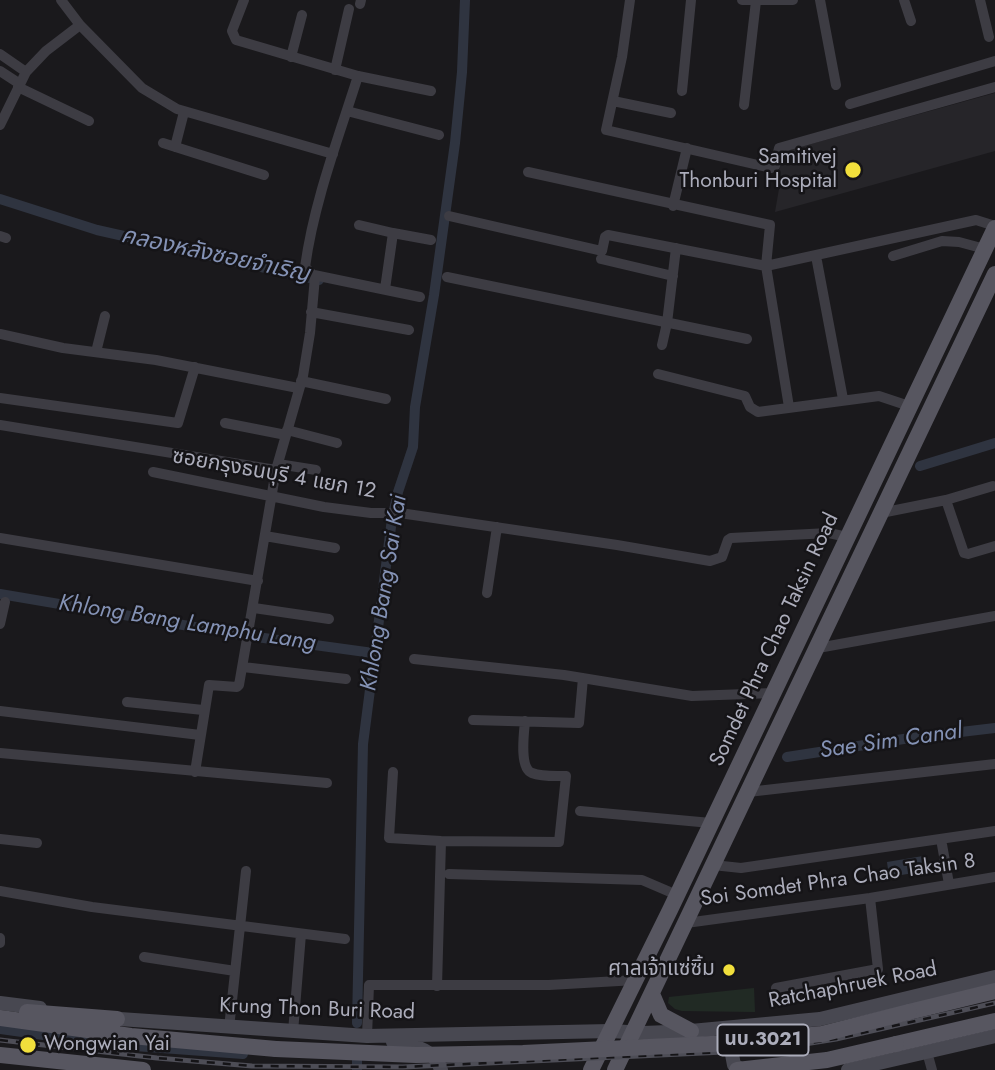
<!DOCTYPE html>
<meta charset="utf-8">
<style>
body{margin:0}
canvas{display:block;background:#1a191c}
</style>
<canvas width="995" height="1070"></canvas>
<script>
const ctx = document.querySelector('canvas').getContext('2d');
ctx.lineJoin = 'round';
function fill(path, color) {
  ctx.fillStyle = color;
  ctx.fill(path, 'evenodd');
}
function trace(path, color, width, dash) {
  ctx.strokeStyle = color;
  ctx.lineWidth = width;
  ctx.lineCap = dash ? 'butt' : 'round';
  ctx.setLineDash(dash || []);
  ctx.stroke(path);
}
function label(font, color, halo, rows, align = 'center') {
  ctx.font = font + ' Jost,"Noto Sans Thai",sans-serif';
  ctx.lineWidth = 5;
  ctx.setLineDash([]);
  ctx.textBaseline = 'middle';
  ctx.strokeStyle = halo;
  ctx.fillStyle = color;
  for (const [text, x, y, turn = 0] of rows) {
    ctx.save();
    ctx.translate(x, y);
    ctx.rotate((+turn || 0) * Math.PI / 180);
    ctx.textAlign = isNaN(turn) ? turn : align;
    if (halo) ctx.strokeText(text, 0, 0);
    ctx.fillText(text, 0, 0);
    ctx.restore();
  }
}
const built = new Path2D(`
 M995 93V151L775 212 779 189 776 188 782 152Z`);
const green = new Path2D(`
 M754 988 755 1012 682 1011 675 1009 668 1003 669 997Z`);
const water = new Path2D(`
 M923 856 926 871 889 877 887 862Z`);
const canal = new Path2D(`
 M0 199 97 230 319 280
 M920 466 995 443
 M0 594 242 635 373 653
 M787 757 910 738 995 728
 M357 1023 363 744 392 519 398 492 413 447 415 407 434 295 455 143 462 72 465 0
 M0 1029 108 1044 243 1054
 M357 1050V1070`);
const minor = new Path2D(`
 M61 0 80 25 142 88 177 109 333 154
 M244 0 232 31 236 40 358 76 431 91
 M630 0 622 57 606 130 771 168 775 166 779 148 995 87
 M742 0H793
 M820 0 836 85
 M904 0 911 21
 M980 0 989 37
 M360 4 361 0
 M0 54 26 72
 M291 57 302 15
 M335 70 349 9
 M0 71 20 84
 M18 87 89 121
 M682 91 691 0
 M613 101 671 113
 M850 104 995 61
 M744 105 756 1
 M347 111 439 135
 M0 125 26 72 46 51 80 25
 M163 143 264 175
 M175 147 184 112
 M528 172 770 225 766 266 789 407
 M673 206 687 148
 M449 216 602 251 605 237 608 235 766 266 976 220 995 226
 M359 225 393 233 385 289
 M393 233 431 240
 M0 236 6 238
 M816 256 843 399
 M893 256 942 241 959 242 985 249
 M601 259 673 276
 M314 275 420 297
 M447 277 747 339
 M311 312 409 330
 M0 334 63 348 156 360 298 388
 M662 345 667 323 676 248
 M96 352 105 316
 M658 374 745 396 750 407 758 412 879 396 909 406
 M301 381 386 399
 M0 398 178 423 195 367
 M225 423 286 435
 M0 425 276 470
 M287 430 337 443
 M278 464 316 470
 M153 472 324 507 371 513H400L617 545 710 561 722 557 728 540 731 538 829 533 847 537
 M946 500 964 553 968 554 995 546
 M881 513 946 500 993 486
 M265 536 335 548
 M0 538 258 581
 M487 593 497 527
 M254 608 329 619
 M0 624 5 602
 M818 648 995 616
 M414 659 564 675 692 696 773 693
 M243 667 346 679
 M127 702 203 710
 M0 711 200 735
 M473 720 579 723 583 678
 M0 753 327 783
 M195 772 209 685 237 687 239 685 276 470 303 376 310 333 315 277 305 267C314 202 338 139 358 76
 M393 772 389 838 441 841 559 842 566 776C556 776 542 777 532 773 519 768 524 733 525 721
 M748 792 995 764
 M580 811 711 823
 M0 839 37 843
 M941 839 949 884
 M713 865 741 868 995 831
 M449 874 642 880 677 895
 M0 891 92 907 345 939
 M686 923 870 898 995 877
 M0 938V943
 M144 957 235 971
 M437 986 441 841
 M776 988 878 969 870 898
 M229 1028 246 871
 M293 1032 301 934
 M367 1036 369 985H549L636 980
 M927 1052 932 1070`);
const secondary = new Path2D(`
 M0 1003 40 1008
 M105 1018 367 1036 611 1031 644 1033 691 1031 820 1019 995 977
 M738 1035 731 1049 734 1065 742 1070
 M393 1042C412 1046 435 1048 441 1070
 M848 1070 995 1036`);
const primary = new Path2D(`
 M652 994 661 1015 691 1031
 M27 1012 117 1019
 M909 1012 995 991
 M0 1018 131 1036 276 1049
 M896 1044 995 1021
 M0 1055 143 1070
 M591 1070 670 910 995 228
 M615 1070 995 274`);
const rail = new Path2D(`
 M0 1040 157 1058 252 1066 403 1067 767 1050 836 1039 995 1003`);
const primaryBridge = new Path2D(`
 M276 1049 416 1055 523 1053 732 1043 822 1034 909 1012
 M737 1070 827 1060 896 1044`);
const markers = [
 [853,170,9,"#f1df3c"],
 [729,970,7,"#f1df3c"],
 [28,1045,9,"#f1df3c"]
];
const shields = [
 [763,1040,91]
];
const shieldNames = [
 ["นบ.3021",763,1040]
];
const poiNames = [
 ["Samitivej",837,158],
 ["Thonburi Hospital",837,182],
 ["ศาลเจ้าแซ่ซิ้ม",715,970],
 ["Wongwian Yai",44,1045,"left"]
];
const streetNames = [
 ["ซอยกรุงธนบุรี 4 แยก 12",274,475,10],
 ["Somdet Phra Chao Taksin Road",775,640,-65],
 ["Soi Somdet Phra Chao Taksin 8",838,881,-8],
 ["Ratchaphruek Road",853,986,-11],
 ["Krung Thon Buri Road",317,1010,2]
];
const waterNames = [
 ["คลองหลังซอยจำเริญ",215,256,12],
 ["Khlong Bang Sai Kai",385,593,-81],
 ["Khlong Bang Lamphu Lang",187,624,9],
 ["Sae Sim Canal",891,742,-8]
];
fill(built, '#262529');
fill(green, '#212a24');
fill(water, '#2f3440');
trace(canal, '#2f3440', 10);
trace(minor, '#3d3c43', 10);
trace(secondary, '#484851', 14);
trace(primary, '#575660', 16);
trace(rail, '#4d4d56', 5);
trace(rail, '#151417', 2.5, [8]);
trace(primaryBridge, '#575660', 16);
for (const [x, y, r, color] of markers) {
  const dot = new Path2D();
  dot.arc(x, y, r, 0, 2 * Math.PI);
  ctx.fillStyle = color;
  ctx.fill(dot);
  trace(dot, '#151417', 2.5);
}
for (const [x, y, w] of shields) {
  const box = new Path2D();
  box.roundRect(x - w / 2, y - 15.5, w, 31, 5);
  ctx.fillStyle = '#151417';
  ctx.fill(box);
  trace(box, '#acadbb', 2);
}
label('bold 19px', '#acadbb', null, shieldNames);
label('21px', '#acadbb', '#151417', poiNames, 'right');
label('21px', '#acadbb', '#151417', streetNames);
label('italic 23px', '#8492b5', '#151417', waterNames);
</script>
